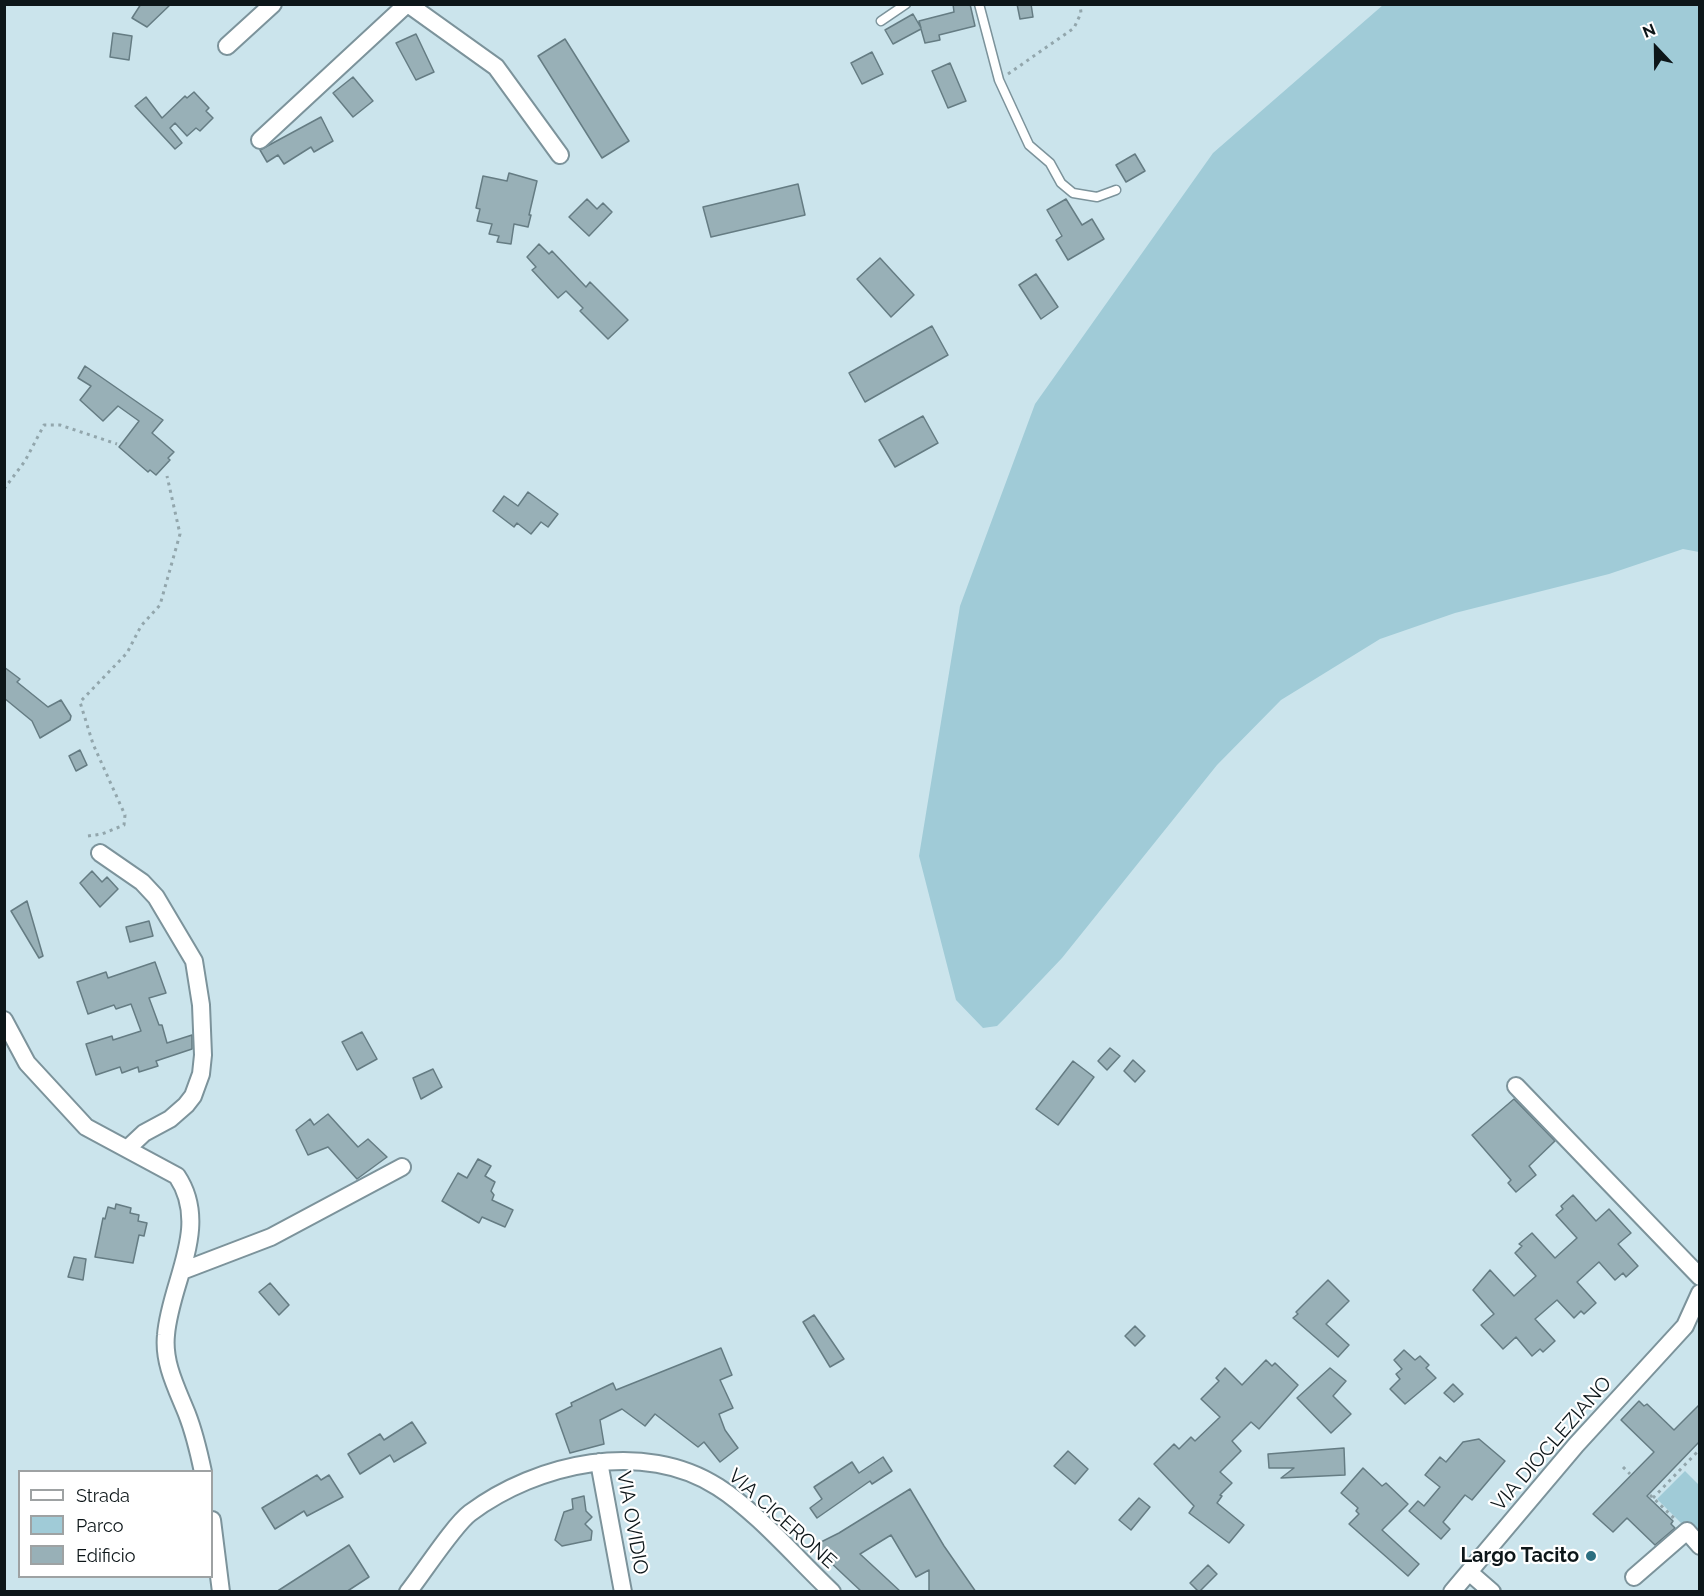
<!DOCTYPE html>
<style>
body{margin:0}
#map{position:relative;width:1704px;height:1596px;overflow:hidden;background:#cbe4ec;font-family:Raleway,sans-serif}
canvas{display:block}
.frame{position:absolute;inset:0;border:6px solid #0d1619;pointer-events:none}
.legend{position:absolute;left:18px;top:1470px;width:195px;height:108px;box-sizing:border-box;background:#fff;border:2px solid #9ea2a3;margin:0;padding:8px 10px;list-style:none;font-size:18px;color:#0d1619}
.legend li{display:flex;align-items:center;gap:12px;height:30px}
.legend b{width:30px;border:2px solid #9ea2a3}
.north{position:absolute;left:1626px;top:18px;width:60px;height:60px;-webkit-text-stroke:4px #fff;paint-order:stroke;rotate:338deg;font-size:16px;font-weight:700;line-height:24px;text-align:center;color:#0d1619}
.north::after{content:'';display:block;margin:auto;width:21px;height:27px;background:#0d1619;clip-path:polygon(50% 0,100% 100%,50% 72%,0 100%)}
</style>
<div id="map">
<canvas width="1704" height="1596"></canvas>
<div class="frame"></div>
<ul class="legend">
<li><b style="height:8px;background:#fff"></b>Strada</li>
<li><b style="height:16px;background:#a0cbd7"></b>Parco</li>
<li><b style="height:16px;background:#98b0b7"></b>Edificio</li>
</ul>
<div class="north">N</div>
</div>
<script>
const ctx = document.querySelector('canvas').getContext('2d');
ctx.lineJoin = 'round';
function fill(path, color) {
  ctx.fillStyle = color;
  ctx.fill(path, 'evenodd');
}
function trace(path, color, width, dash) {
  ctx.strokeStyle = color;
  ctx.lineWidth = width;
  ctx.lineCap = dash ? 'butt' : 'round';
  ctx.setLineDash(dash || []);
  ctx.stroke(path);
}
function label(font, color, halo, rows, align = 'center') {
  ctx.font = font + ' Raleway,sans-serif';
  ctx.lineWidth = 4.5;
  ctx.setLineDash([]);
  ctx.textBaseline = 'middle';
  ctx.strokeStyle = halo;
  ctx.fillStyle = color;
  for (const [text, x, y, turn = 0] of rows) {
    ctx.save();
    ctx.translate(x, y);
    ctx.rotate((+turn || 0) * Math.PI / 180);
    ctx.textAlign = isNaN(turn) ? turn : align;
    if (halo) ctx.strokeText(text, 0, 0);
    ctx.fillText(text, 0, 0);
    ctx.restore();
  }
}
const green = new Path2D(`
 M1383 5H1699V552L1683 549 1609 574 1455 613 1380 639 1281 700 1217 765 1062 958 1006 1017 997 1026 983 1028 956 1000 919 856 960 606 1035 404 1213 153Z
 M1685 1471 1699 1485V1541L1657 1499Z`);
const building = new Path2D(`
 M141 4H171L147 27 132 18Z
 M953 4H970L975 26 939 35 940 40 925 43 921 29 893 44 885 30 913 14 921 28 919 21 954 12Z
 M1017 4H1031L1033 17 1020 19Z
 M113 33 132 36 129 60 110 57Z
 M416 34 434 72 416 80 396 43Z
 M565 39 629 141 602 158 538 56Z
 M872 52 883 74 862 84 851 63Z
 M950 63 966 101 948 108 932 71Z
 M353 77 373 101 353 117 333 93Z
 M194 92 209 108 206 111 213 118 200 131 196 128 187 136 175 123 170 128 182 143 175 149 135 106 146 97 162 118 185 96 187 98Z
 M321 117 333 141 314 152 311 147 284 164 278 155 267 162 260 150Z
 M1135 154 1145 171 1126 182 1116 165Z
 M509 173 537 181 529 215H531L528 227 514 224 511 244 497 242 499 236 489 234 492 224 477 221 480 209 476 208 483 176 507 181Z
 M798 184 805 215 711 237 703 207Z
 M587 199 597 209 603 203 612 212 589 236 569 217Z
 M1066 199 1082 225 1092 219 1104 239 1068 260 1056 240 1062 236 1047 210Z
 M539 244 549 254 552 251 586 287 590 282 628 320 608 339 580 311 583 308 566 291 558 298 532 270 536 267 527 257Z
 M880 258 914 295 891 317 857 279Z
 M1036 274 1058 307 1041 319 1019 285Z
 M932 326 948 355 865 402 849 373Z
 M85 366 163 420 152 433 174 452 168 458 170 460 156 475 150 470 148 472 119 447 139 421 118 406 103 421 80 400 91 386 78 378Z
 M923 416 938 443 895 467 879 440Z
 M528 492 558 514 548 527 541 522 531 534 517 523 514 527 493 511 504 496 518 506Z
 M4 667 20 679 17 682 48 707 61 700 71 716 70 720 40 738 32 721 4 698Z
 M80 750 87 765 76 771 69 756Z
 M92 871 102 882 107 877 118 889 100 907 80 883Z
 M27 901 43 956 39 958 11 911Z
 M149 921 153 936 130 942 126 927Z
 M155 962 166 993 149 998 159 1025H162L167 1043 192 1035V1049L156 1061 158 1066 139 1072 138 1067 122 1073 120 1067 96 1075 86 1044 112 1036 113 1040 141 1031 131 1004 116 1009 114 1005 88 1014 77 982 106 972 108 978Z
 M362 1032 377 1059 357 1070 342 1042Z
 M1110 1048 1120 1056 1107 1070 1098 1061Z
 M1133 1060 1145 1071 1135 1082 1124 1071Z
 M1073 1061 1094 1077 1058 1125 1036 1109Z
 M433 1069 442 1087 421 1099 413 1078Z
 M1514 1099 1555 1141 1529 1166 1536 1175 1516 1192 1508 1183 1511 1180 1472 1135Z
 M328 1114 358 1147 368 1139 387 1157 357 1179 328 1147 308 1155 296 1130 310 1119 314 1125Z
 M478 1159 491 1166 485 1176 495 1182 491 1191 494 1195 492 1200 513 1210 505 1227 482 1217 479 1223 442 1201 458 1173 467 1178Z
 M1573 1195 1596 1221 1609 1209 1631 1233 1618 1244 1638 1266 1626 1277 1623 1273 1615 1280 1599 1262 1577 1282 1596 1303 1584 1314 1581 1311 1574 1318 1557 1300 1535 1319 1555 1341 1543 1352 1540 1349 1532 1356 1516 1337 1503 1349 1481 1325 1494 1314 1473 1290 1490 1270 1514 1296 1536 1276 1515 1253 1522 1246 1519 1244 1532 1233 1555 1258 1577 1238 1556 1215 1563 1209 1561 1206Z
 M116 1204 131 1208 130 1213 139 1215 138 1221 147 1223 144 1236 139 1235 133 1263 95 1257 103 1218 105 1219 108 1207 115 1209Z
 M74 1257 86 1259 83 1280 68 1277Z
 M1328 1280 1349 1301 1326 1324 1349 1345 1338 1357 1293 1318 1298 1314 1296 1312Z
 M270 1283 289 1305 279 1315 259 1292Z
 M814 1315 844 1359 830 1367 803 1322Z
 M1135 1326 1145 1336 1135 1346 1125 1336Z
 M721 1348 732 1375 720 1380 733 1408 719 1414 725 1430 738 1448 720 1462 704 1442 698 1447 655 1414 645 1426 622 1409 600 1420 604 1444 570 1453 556 1414 572 1406 571 1403 613 1383 616 1390Z
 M1404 1350 1415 1360 1420 1356 1429 1365 1426 1368 1436 1378 1405 1404 1390 1389 1400 1379 1396 1374 1402 1369 1394 1360Z
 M1266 1360 1272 1366 1275 1363 1298 1385 1259 1429 1251 1422 1232 1441 1241 1451 1220 1472 1232 1483 1220 1495 1222 1496 1217 1503 1244 1525 1229 1543 1189 1513 1194 1506 1154 1464 1174 1444 1179 1449 1191 1437 1195 1441 1220 1417 1201 1399 1219 1381 1216 1378 1225 1368 1242 1385Z
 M1330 1368 1346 1381 1333 1396 1351 1414 1331 1433 1297 1398Z
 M1453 1384 1463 1394 1454 1402 1444 1393Z
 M1639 1401 1644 1406 1647 1404 1674 1430 1700 1404V1441L1647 1496 1673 1521 1671 1524 1675 1528 1655 1545 1627 1518 1613 1532 1593 1514 1654 1452 1621 1420Z
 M412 1422 426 1443 394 1462 390 1455 360 1474 348 1454 380 1434 384 1440Z
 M1479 1439 1505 1461 1472 1500 1465 1495 1443 1522 1450 1529 1441 1539 1409 1511 1418 1501 1424 1506 1440 1487 1425 1475 1440 1457 1446 1462 1463 1442Z
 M1344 1448 1345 1475 1281 1478 1294 1468H1269L1268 1454Z
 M1068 1451 1088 1469 1075 1484 1054 1466Z
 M883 1457 892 1471 872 1484 870 1481 817 1518 810 1508 822 1499 814 1487 852 1462 859 1473Z
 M1363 1468 1382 1486 1386 1483 1408 1504 1382 1530 1419 1564 1408 1576 1349 1524 1359 1514 1356 1511 1358 1508 1341 1493Z
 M317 1475 321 1480 329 1475 343 1497 307 1516 304 1511 275 1529 262 1508Z
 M910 1489 944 1546 976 1592H929V1570L916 1577 891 1535 860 1554 901 1592H862L813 1546 839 1533Z
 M584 1496 586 1511 592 1517 585 1524 592 1531 591 1540 562 1546 555 1540 564 1512 573 1509 572 1499Z
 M1139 1498 1150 1507 1131 1530 1119 1520Z
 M349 1545 369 1577 346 1592H276Z
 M1208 1565 1217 1574 1199 1592 1190 1583Z`);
const path = new Path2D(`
 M1008 74 1074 28 1081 13 1080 4
 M4 489 25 461 44 425H60L117 444
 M88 836 102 834 124 825 125 815 93 744 80 702 127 653 141 626 160 605 180 534 167 476
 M1623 1467 1630 1474
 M1650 1495 1677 1521
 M1653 1498 1700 1449`);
const lane = new Path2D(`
 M979 4 999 80 1029 145 1050 163 1061 183 1073 193 1097 197 1116 190
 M881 21 906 4`);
const street = new Path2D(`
 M408 4 496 67 560 155
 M227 46 273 4
 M260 140 407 4
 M100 853 142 882 156 897 194 961 201 1005 203 1055 201 1074 193 1096 186 1105 170 1119 144 1133 127 1149
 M4 1020 27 1063 86 1127 177 1176C211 1227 170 1282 166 1335 163 1363 177 1389 187 1414 194 1432 199 1453 203 1472
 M1516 1086 1700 1277
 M182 1271 271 1237 402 1167
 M599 1462 623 1592
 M212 1520 221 1592
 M1469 1572 1492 1592
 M1634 1577 1687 1531 1700 1546
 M408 1592C423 1573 454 1525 470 1513 537 1463 644 1439 718 1487 756 1511 798 1560 832 1592
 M1452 1592 1576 1445 1685 1326 1700 1293`);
const markers = [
 [1591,1556,6,"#2c6f80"]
];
const streetNames = [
 ["VIA DIOCLEZIANO",1552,1444,-49],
 ["VIA CICERONE",782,1519,42],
 ["VIA OVIDIO",632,1523,80]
];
const poiNames = [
 ["Largo Tacito",1579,1556]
];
fill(green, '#a0cbd7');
fill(building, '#98b0b7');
trace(building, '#657c83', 1.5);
trace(lane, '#7c939b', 11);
trace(street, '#7c939b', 20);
trace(path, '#92a6ac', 3, [3, 4.5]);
trace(lane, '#fff', 8);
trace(street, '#fff', 16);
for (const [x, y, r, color] of markers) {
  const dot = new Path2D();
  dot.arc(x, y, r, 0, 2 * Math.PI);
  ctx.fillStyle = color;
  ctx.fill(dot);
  trace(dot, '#fff', 2);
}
label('20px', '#0d1619', '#fff', streetNames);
label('bold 20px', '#0d1619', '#fff', poiNames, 'right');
</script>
